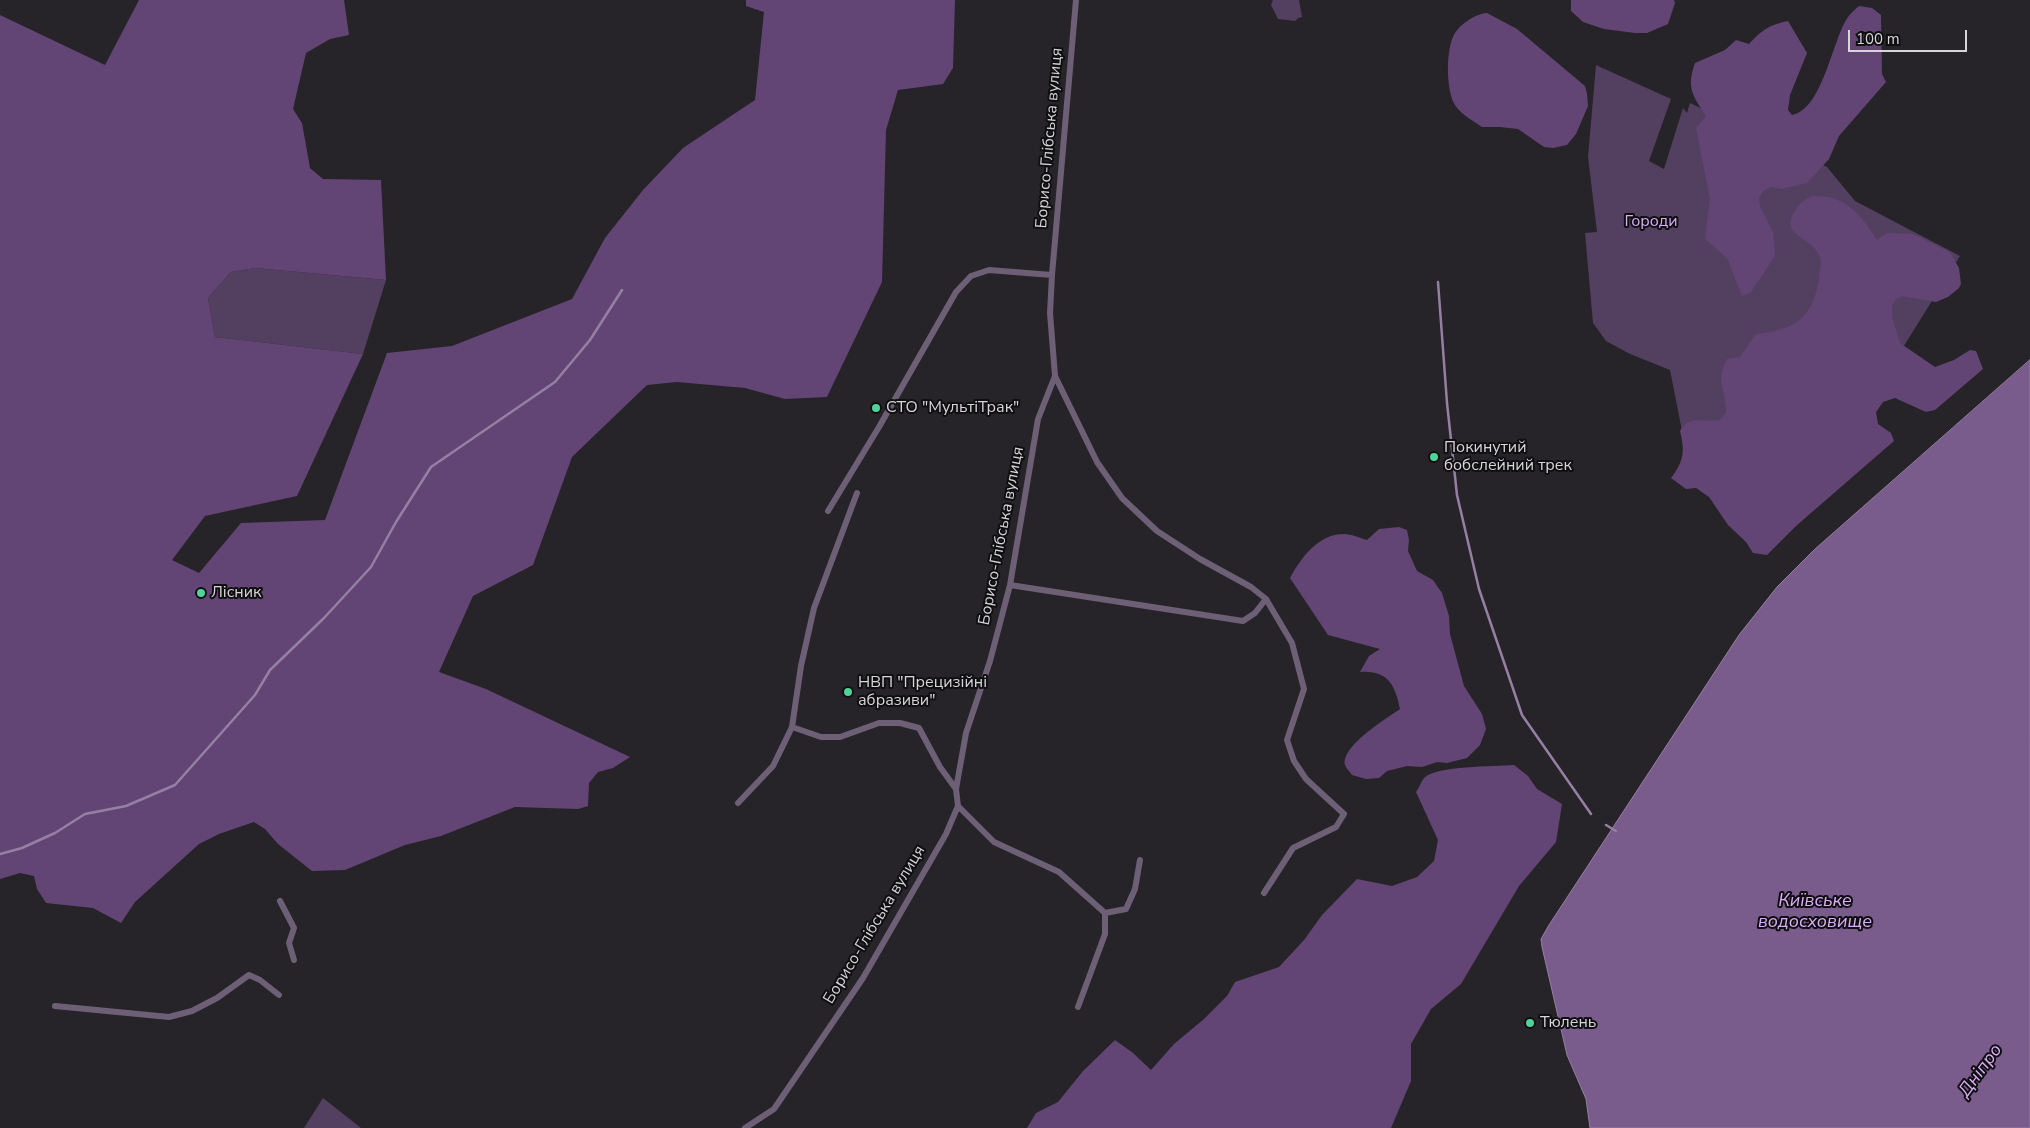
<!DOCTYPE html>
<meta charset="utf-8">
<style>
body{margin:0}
#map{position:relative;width:2030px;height:1128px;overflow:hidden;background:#262428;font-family:"Nunito Sans",sans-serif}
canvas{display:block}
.scale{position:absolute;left:1848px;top:30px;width:119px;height:22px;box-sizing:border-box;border:2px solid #d7d5d8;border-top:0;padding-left:6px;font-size:15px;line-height:18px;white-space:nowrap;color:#d7d5d8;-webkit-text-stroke:4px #0f0e10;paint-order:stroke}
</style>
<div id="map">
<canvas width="2030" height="1128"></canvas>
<div class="scale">100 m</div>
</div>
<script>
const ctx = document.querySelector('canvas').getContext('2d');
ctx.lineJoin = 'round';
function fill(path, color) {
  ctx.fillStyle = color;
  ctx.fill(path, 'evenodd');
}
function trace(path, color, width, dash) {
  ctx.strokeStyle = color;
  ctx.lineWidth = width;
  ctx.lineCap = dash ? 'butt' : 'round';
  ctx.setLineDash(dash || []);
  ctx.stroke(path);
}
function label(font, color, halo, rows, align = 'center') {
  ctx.font = font + ' "Nunito Sans",sans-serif';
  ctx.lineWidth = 4;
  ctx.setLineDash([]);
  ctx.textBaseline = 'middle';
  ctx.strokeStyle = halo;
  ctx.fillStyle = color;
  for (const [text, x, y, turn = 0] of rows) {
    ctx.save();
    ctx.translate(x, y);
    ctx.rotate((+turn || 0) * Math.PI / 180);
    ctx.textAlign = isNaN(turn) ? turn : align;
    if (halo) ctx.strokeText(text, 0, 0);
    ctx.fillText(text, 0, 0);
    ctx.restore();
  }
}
const green = new Path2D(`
 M1273 0H1299L1302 17 1298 18 1295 21 1278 19 1271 5Z
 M1596 65 1671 99 1649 161 1664 169 1683 108 1687 113 1690 103 1827 167 1855 201 1960 256 1897 357 1692 482 1670 370 1630 354 1606 341 1593 323 1585 233 1597 232 1588 157Z
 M255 268 386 280 363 354 215 337 208 298 231 272Z
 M323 1098 361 1128H304Z`);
const forest = new Path2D(`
 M139 0H344L349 35 330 39 306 53 293 109 302 123 310 168 323 179 381 180 386 280 255 268 231 272 208 298 215 337 363 354 297 496 205 516 172 560 199 573 241 523 325 520 387 353 452 346 572 299 605 238 643 190 683 148 755 100 764 12 746 6V0H955L953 68 943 84 898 90 886 130 882 282 827 397 785 399 745 388 677 382 647 385 572 457 533 565 473 596 439 672 486 689 630 757 613 768 598 772 589 783 588 806 578 809 515 807 441 836 405 845 345 870 312 871 278 844 265 829 254 822 219 834 199 844 135 902 121 923 93 908 46 903 37 889 34 876 20 873 0 879V15L105 65Z
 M1571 0H1674L1675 3 1668 24 1647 33H1635L1604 29 1583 22 1571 11Z
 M1859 6 1872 8 1881 15 1882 74 1886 82 1839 136 1829 159 1807 183 1782 189 1771 187 1763 191 1759 198 1760 206 1773 232 1775 256 1751 292 1742 296 1727 258 1705 239 1710 199 1696 128 1706 116C1693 96 1686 88 1695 63L1725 50 1736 40 1749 44C1762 30 1769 25 1788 21L1807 53 1790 95 1788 110 1792 115C1823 109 1832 40 1848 17 1851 13 1855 9 1859 6Z
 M1487 13 1517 29 1585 86 1587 94 1588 106 1576 134 1567 145 1553 148 1544 147 1518 129 1500 127H1482C1474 121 1461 115 1455 105 1446 91 1446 52 1453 37 1458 25 1475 14 1487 13Z
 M1814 196C1847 196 1860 214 1877 240L1887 233 1913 234 1950 252 1959 268 1961 284 1959 288 1948 297 1936 302 1902 296 1896 299 1892 306V317L1900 343 1935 367 1954 360 1970 350 1976 351 1983 369 1935 410 1926 412 1895 398 1883 402 1876 412 1878 424 1891 433 1894 441 1796 526 1767 555 1753 553 1746 542 1728 525 1709 497 1696 488 1686 489 1671 478C1684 461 1685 451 1680 431 1687 415 1705 422 1720 420L1726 413C1727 390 1714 382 1727 359L1740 357 1756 334C1793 330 1813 319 1819 279 1819 273 1822 262 1820 257 1813 236 1777 237 1796 209 1801 202 1806 198 1814 196Z
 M1399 527 1407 530 1409 540 1408 551 1417 571 1433 580 1442 593 1449 616 1450 634 1464 686 1482 714 1486 729 1480 745 1467 758 1447 763 1437 762 1422 767 1407 766 1387 771 1379 778 1366 779 1352 775C1350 772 1346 768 1345 765 1341 746 1387 718 1400 709 1395 684 1387 670 1360 672L1369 656 1380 649 1328 635 1290 578C1301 558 1318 534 1344 534 1351 534 1360 538 1367 540L1379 529Z
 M1514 765 1528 776 1537 789 1562 804 1556 842 1519 886 1461 984 1431 1009 1411 1044V1081L1391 1128H1027L1036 1113 1058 1102 1083 1071 1115 1040 1133 1053 1151 1070 1174 1044 1204 1019 1227 996 1235 982 1279 967 1304 940 1322 915 1357 879 1392 886 1417 877 1434 861 1438 840 1416 792C1419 788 1421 782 1424 778 1437 765 1494 767 1514 765Z`);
const water = new Path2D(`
 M2030 360V1128H1590L1586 1099 1567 1055 1542 947 1541 939 1549 925 1739 635 1777 587 1814 550Z`);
const stream = new Path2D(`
 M1438 282 1447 403 1457 495 1479 589 1522 715 1591 814
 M1606 825 1616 831
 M0 854 22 848 55 833 85 814 126 806 175 785 255 695 270 670 324 618 371 567 396 522 431 467 555 382 590 340 622 290`);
const street = new Path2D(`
 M1055 376 1097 462 1122 498 1157 531 1200 559 1251 587 1266 599 1292 643 1304 689 1287 740 1294 761 1306 779 1344 814 1336 827 1293 848 1264 893
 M857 493 814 608 801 666 792 727 821 737H840L879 723H900L919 728 940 767 956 789
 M828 511 879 427 956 292 971 276 989 270 1052 275
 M1010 585 1243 621 1255 613 1266 599
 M738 803 773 766 792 727
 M958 806 994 842 1059 872 1105 913V934L1078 1007
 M280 901 294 928 289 943 294 960
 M1105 913 1126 909 1135 889 1140 860
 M55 1006 169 1017 192 1011 217 998 249 975 260 980 279 995
 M745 1128 774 1109 863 978 946 834 958 806 956 789 966 733 990 661 1010 585 1038 419 1055 376 1050 313 1052 275 1076 0`);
const markers = [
 [876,408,5,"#4ed39a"],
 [1434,457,5,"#4ed39a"],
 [201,593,5,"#4ed39a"],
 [848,692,5,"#4ed39a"],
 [1530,1023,5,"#4ed39a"]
];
const streetNames = [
 ["Борисо-Глібська вулиця",1050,138,-85],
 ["Борисо-Глібська вулиця",1002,536,-79],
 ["Борисо-Глібська вулиця",875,925,-59]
];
const parkNames = [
 ["Городи",1651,222]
];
const poiNames = [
 ["СТО \"МультіТрак\"",886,408],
 ["Покинутий",1444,448],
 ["бобслейний трек",1444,466],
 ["Лісник",211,593],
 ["НВП \"Прецизійні",858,683],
 ["абразиви\"",858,701],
 ["Тюлень",1540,1023]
];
const waterNames = [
 ["Київське",1815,902],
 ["водосховище",1815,923],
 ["Дніпро",1981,1071,-54]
];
fill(green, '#533f60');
fill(forest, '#624574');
fill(water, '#795b8c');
trace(water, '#9580a3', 1);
trace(stream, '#9580a3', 2.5);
trace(street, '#6d6076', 6);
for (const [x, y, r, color] of markers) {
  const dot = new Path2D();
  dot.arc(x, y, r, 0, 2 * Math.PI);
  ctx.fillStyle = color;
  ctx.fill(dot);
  trace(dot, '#0f0e10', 2);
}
label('16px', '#d7d5d8', '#0f0e10', streetNames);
label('16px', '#daadf8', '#0f0e10', parkNames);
label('16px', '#d7d5d8', '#0f0e10', poiNames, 'left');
label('italic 18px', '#dbaef9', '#0f0e10', waterNames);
</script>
